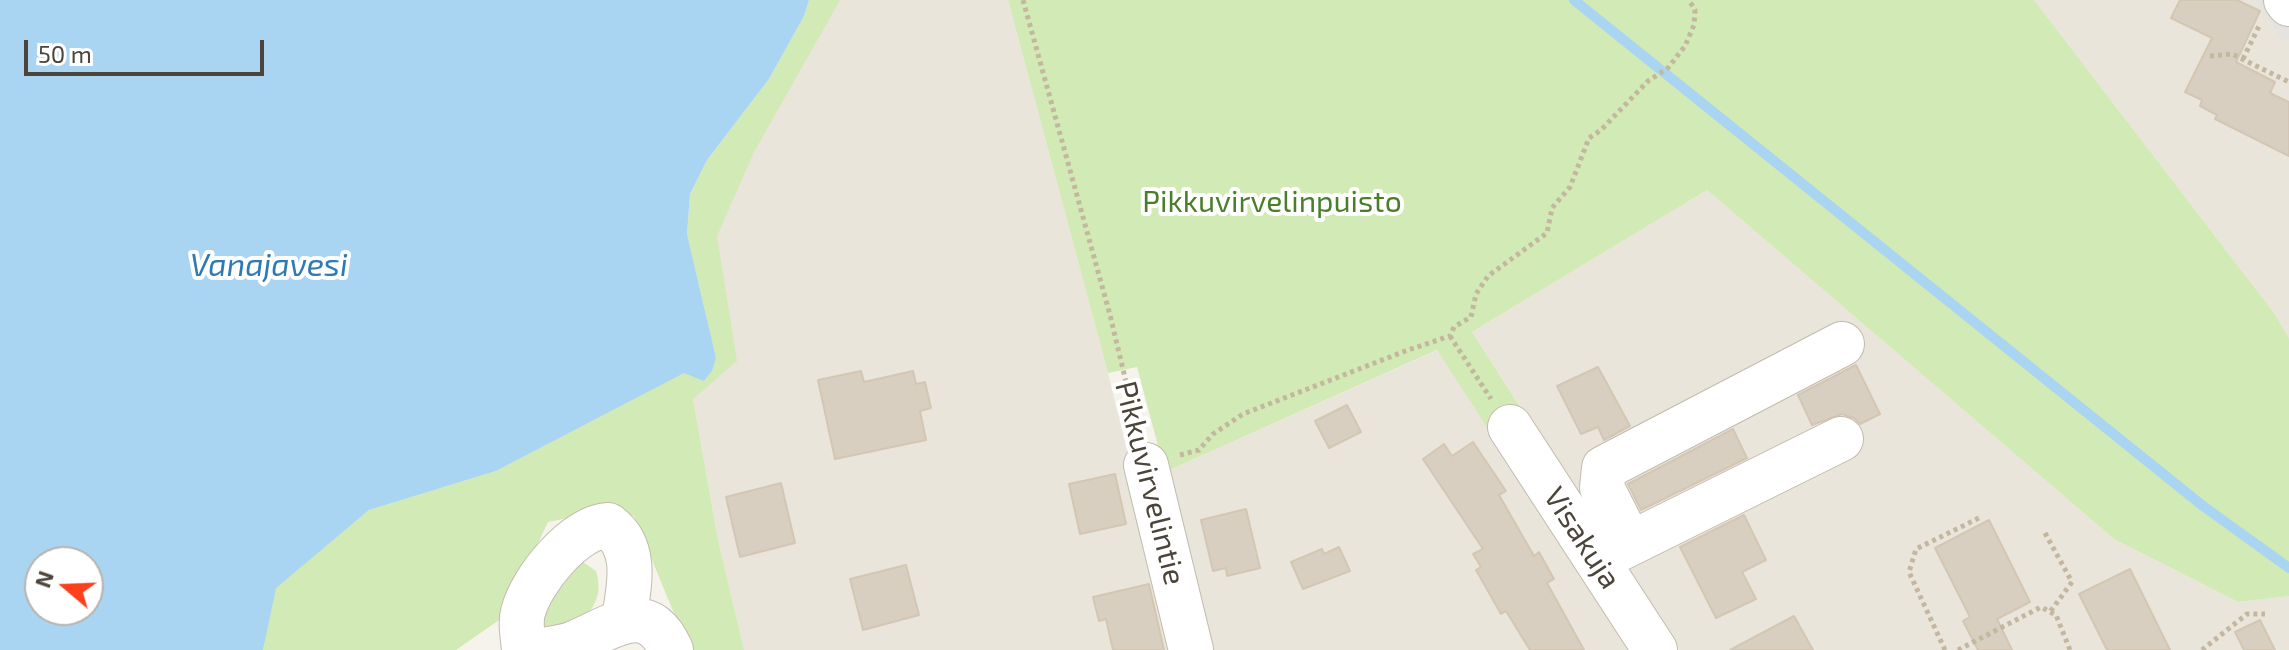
<!DOCTYPE html>
<style>
body{margin:0}
#map{position:relative;width:2289px;height:650px;overflow:hidden;background:#f6f3ec;font-family:"Exo 2",sans-serif}
canvas{display:block}
.north{position:absolute;left:24px;top:546px;width:80px;height:80px;box-sizing:border-box;background:#fff;border:2px solid #b7b4b0;border-radius:50%;rotate:289deg;font-size:22px;font-weight:700;line-height:32px;text-align:center;color:#4b4439}
.north::after{content:'';display:block;margin:auto;width:28px;height:36px;background:#fc3f1d;clip-path:polygon(50% 0,100% 100%,50% 72%,0 100%)}
.scale{position:absolute;left:24px;top:40px;width:240px;height:36px;box-sizing:border-box;border:4px solid #4b4439;border-top:0;padding-left:10px;font-size:24px;line-height:28px;white-space:nowrap;color:#4b4439;-webkit-text-stroke:6px #fff;paint-order:stroke}
</style>
<div id="map">
<canvas width="2289" height="650"></canvas>
<div class="north">N</div>
<div class="scale">50 m</div>
</div>
<script>
const ctx = document.querySelector('canvas').getContext('2d');
ctx.lineJoin = 'round';
function fill(path, color) {
  ctx.fillStyle = color;
  ctx.fill(path, 'evenodd');
}
function trace(path, color, width, dash) {
  ctx.strokeStyle = color;
  ctx.lineWidth = width;
  ctx.lineCap = dash ? 'butt' : 'round';
  ctx.setLineDash(dash || []);
  ctx.stroke(path);
}
function label(font, color, halo, rows, align = 'center') {
  ctx.font = font + ' "Exo 2",sans-serif';
  ctx.lineWidth = 8;
  ctx.setLineDash([]);
  ctx.textBaseline = 'middle';
  ctx.strokeStyle = halo;
  ctx.fillStyle = color;
  for (const [text, x, y, turn = 0] of rows) {
    ctx.save();
    ctx.translate(x, y);
    ctx.rotate((+turn || 0) * Math.PI / 180);
    ctx.textAlign = isNaN(turn) ? turn : align;
    if (halo) ctx.strokeText(text, 0, 0);
    ctx.fillText(text, 0, 0);
    ctx.restore();
  }
}
const residential = new Path2D(`
 M809 0H1008L1108 373 1176 650H744L718 540 693 399 712 371 706 306 687 234 804 16Z
 M2034 0H2289V338L2274 313Z
 M1707 190 2114 539 2238 602 2289 596V650H1679L1472 332Z
 M1438 350 1635 650H1207L1165 472Z`);
const green = new Path2D(`
 M809 0H840L754 152 717 236 737 361 693 399 718 540 744 650H689L634 516 609 510 548 522 502 618 456 650H263L275 588 369 510 496 471 685 372 704 381 712 371 716 358 687 234 690 194 707 160 769 79 804 16Z
 M1008 0H2034L2274 313 2289 338V596L2238 602 2114 539 1707 190 1472 332 1521 408 1489 430 1437 350 1165 472 1137 367 1108 373Z
 M583 562 596 571C607 607 580 621 555 643L529 611Z`);
const parking = new Path2D(`
 M2256 0H2289V39L2283 42Z`);
const water = new Path2D(`
 M0 0H809L804 16 769 79 707 160 690 194 687 234 716 358 712 371 704 381 684 373 496 471 369 510 276 588 263 650H0ZM40 562H88V610H40Z`);
const stream = new Path2D(`
 M1574 0 2203 506 2289 568`);
const building = new Path2D(`
 M2180 0H2237L2260 11 2236 62 2275 82 2270 93 2289 102V156L2215 119 2217 115 2200 106 2202 100 2185 92 2212 38 2171 18Z
 M1856 365 1880 414 1860 424 1854 418 1842 414 1812 425 1798 395Z
 M1598 367 1630 426 1604 440 1598 427 1581 434 1557 386Z
 M861 371 864 382 913 371 916 384 925 382 931 408 920 411 926 440 835 459 818 380Z
 M1347 405 1361 432 1329 448 1315 421Z
 M1733 429 1747 458 1641 510 1628 484Z
 M1473 442 1506 491 1499 495 1534 556 1539 552 1554 579 1547 583 1584 650H1530L1506 611 1501 614 1476 570 1481 567 1473 554 1483 549 1423 459 1444 444 1452 456Z
 M1115 474 1126 524 1080 534 1069 484Z
 M781 483 795 543 740 557 726 497Z
 M1246 509 1260 568 1227 576 1226 568 1213 571 1201 520Z
 M1744 515 1766 560 1742 572 1756 599 1716 618 1680 547Z
 M1989 520 2030 602 1997 619 2012 650H1978L1963 621 1970 617 1935 548Z
 M1339 547 1350 571 1303 589 1291 562 1322 549 1324 554Z
 M906 565 919 615 863 630 850 579Z
 M2130 569 2170 650H2107L2079 594Z
 M1149 584 1164 650H1113L1106 619 1099 621 1093 597Z
 M1794 616 1813 650H1730Z
 M2260 620 2275 650H2244L2235 632Z`);
const path = new Path2D(`
 M1023 0 1110 315 1138 432
 M2210 56 2232 54 2289 82
 M2243 59 2260 24
 M1450 336 1491 399
 M1180 455 1199 450 1213 434 1243 414 1408 350 1450 336 1454 327 1471 317 1476 294 1488 276 1547 233 1552 208 1570 187 1589 138 1601 130 1648 81 1668 68 1685 46 1694 25 1695 10 1689 0
 M2045 533 2072 582 2050 612
 M1945 650 1909 572 1916 549 1979 518
 M1958 650 2041 607 2056 615 2070 650
 M2202 650 2247 614H2265`);
const minor = new Path2D(`
 M2286 0 2289 4
 M1510 427 1655 650
 M1146 465 1191 650
 M1630 543 1602 488 1604 468 1842 344
 M1597 560 1841 439
 M524 650C523 638 520 623 523 612 532 579 574 528 608 525 639 548 629 586 624 619
 M543 650C553 648 565 647 574 643 610 629 647 596 671 650`);
const parkNames = [
 ["Pikkuvirvelinpuisto",1272,202]
];
const streetNames = [
 ["Pikkuvirvelintie",1150,483,76],
 ["Visakuja",1582,538,57]
];
const waterNames = [
 ["Vanajavesi",269,265]
];
fill(residential, '#eae5da');
fill(green, '#d2eab5');
fill(parking, '#e5e3e0');
fill(water, '#a9d4f2');
trace(stream, '#a9d4f2', 10);
fill(building, '#d8cfc1');
trace(building, '#d3c7b4', 2);
trace(minor, '#c2bbae', 46);
trace(path, '#c4b79f', 5, [4, 4]);
trace(minor, '#fff', 44);
label('30px', '#4a7f2a', '#fff', parkNames);
label('30px', '#4b4439', '#fff', streetNames);
label('italic 32px', '#2e7ab2', '#fff', waterNames);
</script>
